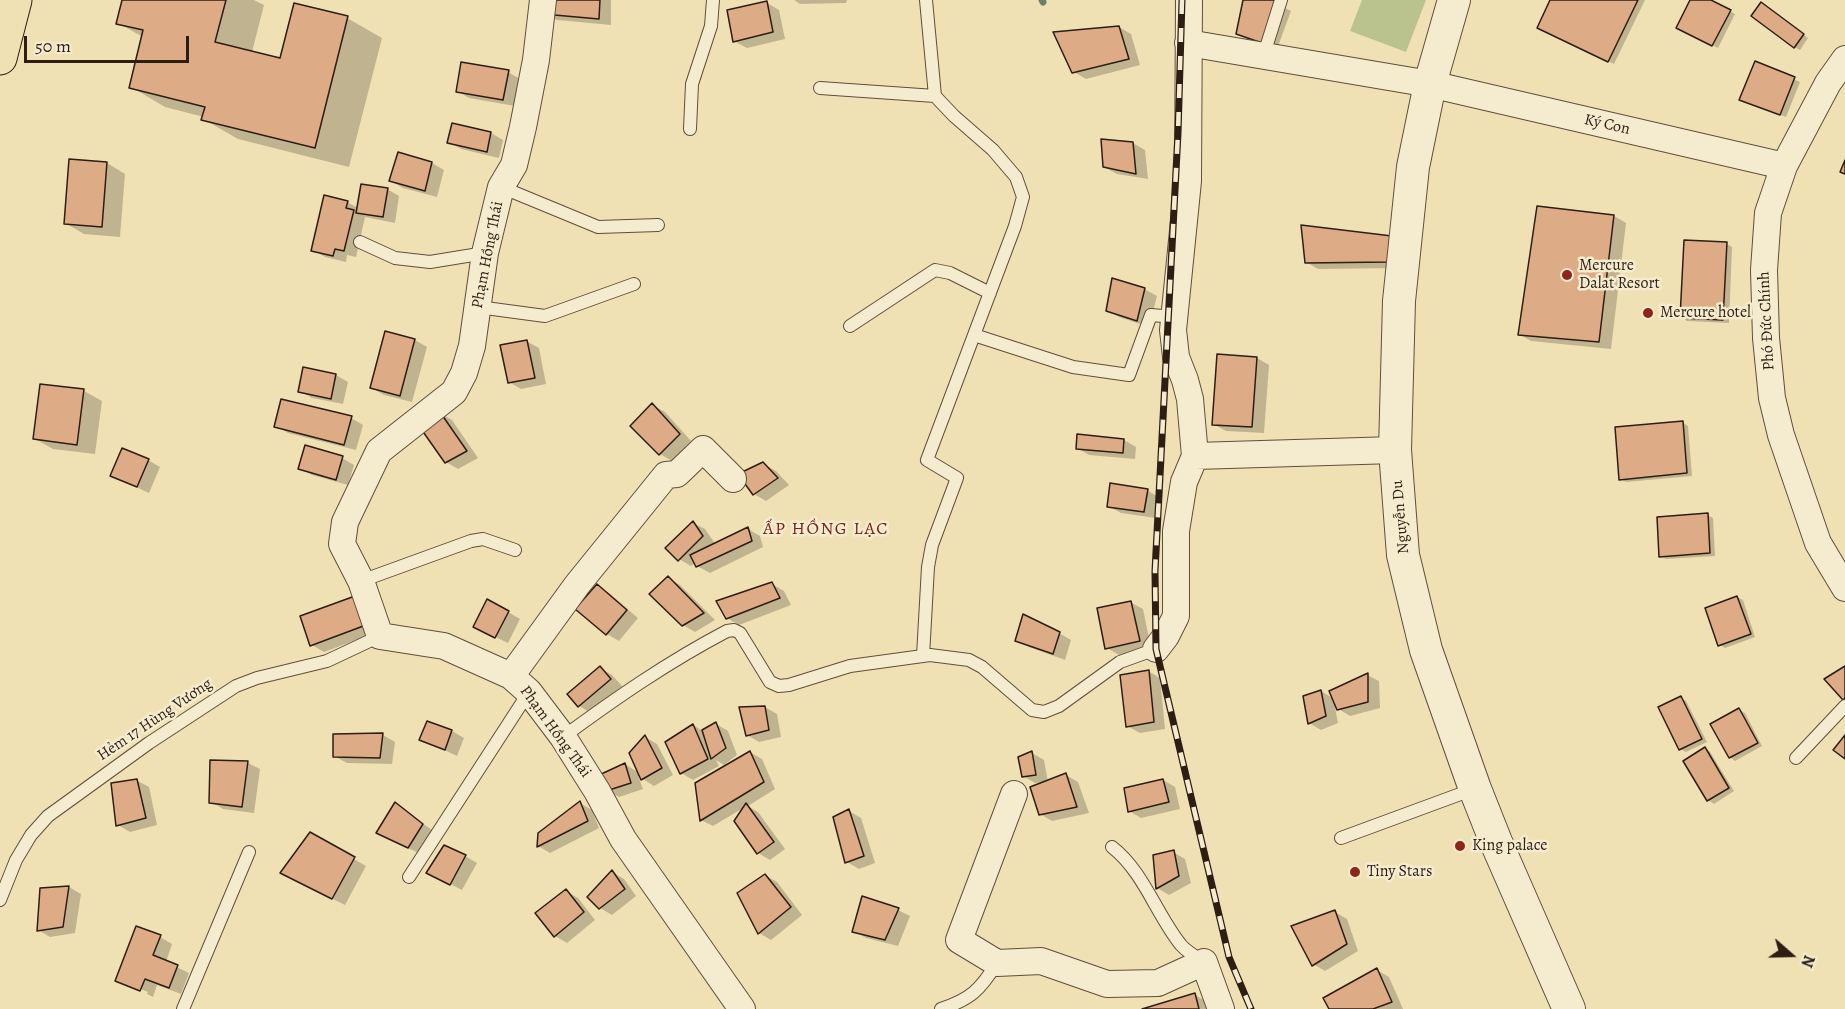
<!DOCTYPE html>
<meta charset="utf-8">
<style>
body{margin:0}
#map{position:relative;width:1845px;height:1009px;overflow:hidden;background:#f0e1b5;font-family:Alegreya,serif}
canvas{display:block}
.north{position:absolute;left:1761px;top:925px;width:60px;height:60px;-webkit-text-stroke:4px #f5eccf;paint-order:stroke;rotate:110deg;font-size:16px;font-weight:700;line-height:24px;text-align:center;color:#2d1d13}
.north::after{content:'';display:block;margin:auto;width:21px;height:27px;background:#2d1d13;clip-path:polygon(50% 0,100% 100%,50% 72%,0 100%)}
.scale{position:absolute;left:24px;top:36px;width:165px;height:27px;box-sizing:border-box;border:3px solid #2d1d13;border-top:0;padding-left:8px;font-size:18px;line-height:21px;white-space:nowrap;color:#2d1d13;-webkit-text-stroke:4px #f5eccf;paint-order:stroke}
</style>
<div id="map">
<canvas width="1845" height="1009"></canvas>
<div class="north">N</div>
<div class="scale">50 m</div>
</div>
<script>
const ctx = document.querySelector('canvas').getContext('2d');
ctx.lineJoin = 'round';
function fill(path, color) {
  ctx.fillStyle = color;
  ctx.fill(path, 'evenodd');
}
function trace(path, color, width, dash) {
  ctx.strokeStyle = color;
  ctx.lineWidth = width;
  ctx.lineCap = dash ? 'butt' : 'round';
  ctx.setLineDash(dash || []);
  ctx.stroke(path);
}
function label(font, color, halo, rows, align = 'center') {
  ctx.font = font + ' Alegreya,serif';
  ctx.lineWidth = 5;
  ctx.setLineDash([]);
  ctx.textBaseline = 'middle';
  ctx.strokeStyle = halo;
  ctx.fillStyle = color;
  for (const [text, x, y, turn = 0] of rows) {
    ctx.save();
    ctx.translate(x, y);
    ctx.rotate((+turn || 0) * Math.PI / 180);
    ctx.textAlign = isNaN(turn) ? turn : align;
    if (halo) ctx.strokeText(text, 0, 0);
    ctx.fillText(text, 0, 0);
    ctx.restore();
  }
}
const green = new Path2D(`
 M1362 0H1426L1406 52 1350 31Z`);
const shadow = new Path2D(`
 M124 0H254L264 5 252 52 281 60 347 18 382 38 349 167 238 139 203 119 204 117 165 107 131 87 143 37 118 23Z
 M547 0H611V25L557 20 545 13Z
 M794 0H847L846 3 800 4Z
 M1245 0H1269L1291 11 1277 49 1250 40 1238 33Z
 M1552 0H1645L1614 64 1544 31Z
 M1692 0H1708L1735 14 1718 48 1683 31Z
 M767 3 779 10 785 39 747 48 734 41Z
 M1767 7 1808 38 1800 50 1794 47Z
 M1119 27 1131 34 1140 65 1086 79 1074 72Z
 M1756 63 1800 82 1786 117 1746 102Z
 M508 72 520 79 515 106 469 98 457 91Z
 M453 125 491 133 503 140 499 158 461 149 449 142Z
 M1133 143 1145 150 1148 179 1117 174 1104 167Z
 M399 154 432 163 444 170 437 197 403 188 391 181Z
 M107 163 125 174 120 237 84 234 65 223Z
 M387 189 399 196 395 223 365 217 356 257 347 255 346 262 325 257 313 250 347 202 358 208Z
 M1539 208 1614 216 1626 223 1611 349 1531 341 1519 334Z
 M1391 238 1401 268 1318 269 1306 262Z
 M1685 242 1727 244 1732 247 1729 323 1687 321 1681 317Z
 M1144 289 1157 296 1149 327 1119 317 1107 310Z
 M386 333 415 340 427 347 412 402 384 395 372 388Z
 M526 341 539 348 546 384 521 389 509 382Z
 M1257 358 1269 365 1264 433 1226 431 1213 424Z
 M304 369 336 375 348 382 343 404 312 398 300 391Z
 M41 386 84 391 102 401 95 454 53 449 35 439Z
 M653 405 665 412 691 441 672 461 660 454Z
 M440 413 452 420 478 458 458 469 446 462Z
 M351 418 363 425 356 450 288 433 276 426Z
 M1682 422 1688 426 1692 476 1626 482 1621 479Z
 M1124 440 1136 447 1135 459 1089 455 1077 448Z
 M342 458 354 465 348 485 312 475 300 468Z
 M148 460 160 467 149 493 112 476Z
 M763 464 776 471 789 485 766 501 754 494Z
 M1148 491 1160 498 1156 518 1121 513 1108 506Z
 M1707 515 1713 518 1715 556 1666 559 1661 556Z
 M693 523 705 529 716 545 748 529 760 536 763 547 710 573 697 566 696 562 691 566 679 559Z
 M668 578 680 585 715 620 695 632 683 625Z
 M772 584 784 591 791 605 739 625 727 618Z
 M597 586 609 593 638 618 619 641 607 634 578 609Z
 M355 597 377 632 324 652 312 645Z
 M1737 597 1743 600 1755 637 1725 648 1720 645Z
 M1130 602 1143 609 1151 648 1119 655 1107 648Z
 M508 612 520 619 508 643 487 633Z
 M1059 633 1071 640 1065 660 1029 647 1017 640Z
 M600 668 612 675 622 686 591 713 579 706Z
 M1148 671 1160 678 1165 729 1140 733 1127 726Z
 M1367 675 1379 681 1380 708 1350 716 1335 707 1338 723 1321 730 1309 723 1321 691 1334 699Z
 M1681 698 1686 701 1707 742 1686 752 1680 749Z
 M765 707 777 714 781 737 759 742 747 735Z
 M1739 710 1745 713 1762 746 1735 761 1730 757Z
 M428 723 452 731 464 738 457 756 421 739Z
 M716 724 728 731 737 755 724 765 716 760 719 766 693 780 681 773 693 725 703 731Z
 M335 735H383L395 742 392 764 347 763 334 756Z
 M645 737 657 744 673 775 654 786 638 776 643 789 619 797 607 790 625 764 639 773Z
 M1705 749 1710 752 1734 791 1714 804 1708 800Z
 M750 752 762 759 775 789 748 806 758 812 785 849 770 860 758 853 745 807 713 826 701 820Z
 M1032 753 1044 760 1048 782 1066 775 1078 782 1089 813 1052 821 1040 814 1044 782 1035 783 1023 776Z
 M248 763 260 769 254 813 223 809 211 802Z
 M136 780 149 787 157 825 130 832 118 825Z
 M1163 780 1175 787 1180 809 1141 818 1129 811Z
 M580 803 592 810 599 828 550 853 538 846Z
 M395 804 435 832 421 854 390 840Z
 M849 811 861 818 875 863 859 869 847 862Z
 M311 834 366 866 345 905 294 880Z
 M1173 852 1185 859 1191 883 1169 895 1157 888 1155 856Z
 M465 856 477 863 462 890 440 879Z
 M612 872 624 879 636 896 612 915 600 908Z
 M765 875 777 882 802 915 771 940 759 933 739 893Z
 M69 887 81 894 75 933 50 937 38 930Z
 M566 891 578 898 595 920 567 943 555 936 537 913Z
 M898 910 910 916 898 946 866 938 854 931Z
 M1335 912 1347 919 1358 951 1325 971 1313 964Z
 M137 928 160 937 172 944 166 962 189 973 181 994 157 985 153 997 147 994 148 992 128 984V987L117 981Z
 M1377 970 1389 977 1403 1009H1331Z
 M1195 995 1207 1002 1209 1009H1147Z`);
const stream = new Path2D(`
 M1042 0 1043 2`);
const building = new Path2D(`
 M122 0H226L215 42 280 58 294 3 348 16 315 148 201 120 205 107 129 88 143 30 116 24Z
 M545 0H600L599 19 543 14Z
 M1243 0H1273L1279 3 1265 44 1236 34Z
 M1550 0H1638L1608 62 1537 28Z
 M1690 0H1711L1731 10 1712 46 1676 28Z
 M767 1 773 32 733 42 727 10Z
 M1761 2 1804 34 1794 48 1751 16Z
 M1119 26 1129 59 1072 73 1053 32Z
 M1755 61 1795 77 1780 115 1739 100Z
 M461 62 509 70 503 100 456 92Z
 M452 123 491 132 487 152 447 143Z
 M1101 139 1133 142 1136 174 1103 167Z
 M398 152 432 162 425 191 389 181Z
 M69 159 107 162 102 227 64 224Z
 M1845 160V174L1840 172Z
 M361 184 388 188 383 217 356 213Z
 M324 195 348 201 346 208 354 210 344 251 335 249 333 256 311 251Z
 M1537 206 1614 215 1599 342 1518 335Z
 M1301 225 1392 236 1389 262 1305 263Z
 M1684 240 1727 242 1723 320 1680 318Z
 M1112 278 1145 288 1137 321 1106 311Z
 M385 331 415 339 400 396 370 388Z
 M527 340 535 378 508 383 500 345Z
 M1217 354 1257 357 1252 427 1212 425Z
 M303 367 336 374 331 399 298 392Z
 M40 384 84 389 77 445 33 439Z
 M281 399 352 416 344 445 274 427Z
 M652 403 680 434 659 455 630 426Z
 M440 412 467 451 445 463 419 426Z
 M1683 421 1687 473 1619 480 1615 427Z
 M1077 434 1124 439 1123 453 1076 449Z
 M305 445 343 456 336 480 298 469Z
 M122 448 149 459 137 487 110 476Z
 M763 462 778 478 753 495 738 474Z
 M1110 483 1148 489 1144 512 1107 507Z
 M1708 513 1710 553 1659 557 1657 517Z
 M693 521 703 536 678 561 665 548Z
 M748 527 752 541 696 567 690 555Z
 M668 576 704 613 682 626 649 594Z
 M772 582 780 598 726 619 716 601Z
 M597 584 627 610 606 635 575 609Z
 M355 596 366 625 310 646 300 616Z
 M1737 596 1751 634 1718 646 1705 608Z
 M487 599 509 611 495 638 473 627Z
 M1131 601 1140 641 1105 649 1097 608Z
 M1023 614 1060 632 1053 654 1015 641Z
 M600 666 611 679 578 707 567 694Z
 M1845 666V698L1843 700 1824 679Z
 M1149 670 1154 722 1126 727 1120 675Z
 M1368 673V702L1337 710 1329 691Z
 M1321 690 1326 716 1308 724 1303 696Z
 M1681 696 1702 739 1679 750 1658 707Z
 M765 706 769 730 746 736 739 707Z
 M1739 708 1758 743 1729 758 1710 724Z
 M427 721 452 730 445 750 419 740Z
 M716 722 726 748 711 759 702 730Z
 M693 724 708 759 680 774 665 742Z
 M383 733 380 758 333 757V734Z
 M645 735 662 768 641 780 629 753Z
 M1845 735V759L1833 750Z
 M1705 747 1729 788 1707 801 1683 761Z
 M750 751 764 782 700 821 695 783Z
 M1032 751 1036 775 1022 777 1018 757Z
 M210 760 248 761 242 807 209 803Z
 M625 763 631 783 606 791 597 776Z
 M1066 773 1077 807 1039 815 1030 787Z
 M137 779 146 818 116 826 111 783Z
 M1163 779 1169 802 1128 812 1124 788Z
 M580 801 588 821 537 847 538 833Z
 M395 802 423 824 408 848 376 833Z
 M746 803 774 842 757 854 734 821Z
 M849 809 864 856 845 863 833 817Z
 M310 832 355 857 332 899 280 873Z
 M444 845 466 855 450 885 426 873Z
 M1174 850 1179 876 1156 889 1153 855Z
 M612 870 625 889 599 909 587 897Z
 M765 874 791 907 758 934 737 893Z
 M69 886 63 927 37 931 40 888Z
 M566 889 584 912 554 937 535 913Z
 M862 896 899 908 885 940 852 932Z
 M1335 910 1347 944 1312 966 1291 926Z
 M136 926 161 935 153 955 178 965 169 988 145 979 140 991 115 981Z
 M1377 968 1392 1002 1373 1009H1329L1323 998Z
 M1195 993 1199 1009H1142Z`);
const service = new Path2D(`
 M1264 54 1281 0
 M820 88 935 96
 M690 129 692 84 711 26 713 0
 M501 187 598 227 658 225
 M360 242 395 258 430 262 485 253
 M478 307 545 316 634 284
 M850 326 935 270 950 273 990 293
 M974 335 1073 367 1129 375 1151 315 1175 317
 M361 581 471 541 483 539 515 550
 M923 656 928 567 932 545 957 478 927 460 1015 226 1023 197 1016 177 993 150 954 116 935 96 926 0
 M563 737C616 698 668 662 727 631L734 630 740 633 770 682 779 686 789 685 850 666 930 655 969 660 982 667 1032 710 1044 712 1059 706 1120 662 1156 649
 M1796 758 1845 706
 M1341 838 1474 789
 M1112 847C1144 872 1156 914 1181 945 1187 952 1196 957 1204 962
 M409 877 529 692
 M0 900 16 860 31 835 48 816 149 743 236 686 257 678 327 661 380 636
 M183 1009 249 852
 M941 1009C971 999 980 990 997 963`);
const minor = new Path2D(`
 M543 0 536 60 523 127 514 165 501 187 485 253 472 346 464 373 454 392 379 451 345 522 342 544 361 581 380 636 444 646 511 676 529 692 563 737 597 791 623 839 742 1009
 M1188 43 1430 84 1784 166
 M1845 59 1828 83 1784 166 1768 213 1764 270 1766 338 1772 398 1781 435 1818 543 1845 588
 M1195 456 1395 450
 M1156 649 1166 636 1176 616V531L1184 482 1195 456 1190 399 1185 380 1176 357 1173 330 1188 181 1189 0
 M511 676 577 585 666 475 677 474 703 449 733 479
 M1014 794 959 940 997 963 1041 961 1107 984 1158 983 1204 962 1221 1009`);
const tertiary = new Path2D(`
 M1454 0 1430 84 1413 167 1399 301 1395 450 1403 555 1426 650 1475 789 1496 842 1569 1009`);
const trunk = new Path2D(`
 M0 58 15 0`);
const rail = new Path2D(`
 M1182 0 1178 133 1155 571 1156 649 1229 957 1251 1009`);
const markers = [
 [1567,275,6,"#8f2418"],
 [1648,313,6,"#8f2418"],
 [1460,846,6,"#8f2418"],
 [1355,872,6,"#8f2418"]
];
const streetNames = [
 ["Ký Con",1607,125,13],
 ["Phạm Hồng Thái",488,255,-79],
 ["Phó Đức Chính",1767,321,-93],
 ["Nguyễn Du",1401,517,-95],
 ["Hẻm 17 Hùng Vương",155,720,-34],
 ["Phạm Hồng Thái",555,732,54]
];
const poiNames = [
 ["Mercure",1579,266],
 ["Dalat Resort",1579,284],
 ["Mercure hotel",1660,313],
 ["King palace",1472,846],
 ["Tiny Stars",1367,872]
];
const neighbourhoodNames = [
 ["ẤP HỒNG LẠC",826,530]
];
fill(green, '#bac38d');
fill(shadow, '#0003');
trace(stream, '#6e7d72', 7);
fill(building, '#deab87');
trace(building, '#2d1d13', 1.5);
trace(service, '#5e4e3c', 14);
trace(minor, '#5e4e3c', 28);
trace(tertiary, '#5e4e3c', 34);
trace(trunk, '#2d1d13', 35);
trace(service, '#f5eccf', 12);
trace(minor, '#f5eccf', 26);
trace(tertiary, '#f5eccf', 32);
trace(trunk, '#f0e1b5', 33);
trace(rail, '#2d1d13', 7);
trace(rail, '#f5eccf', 4.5, [14]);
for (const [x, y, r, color] of markers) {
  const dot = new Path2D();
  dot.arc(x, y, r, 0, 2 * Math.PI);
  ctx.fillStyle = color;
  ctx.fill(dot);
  trace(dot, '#f5eccf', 2);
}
label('16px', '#2d1d13', '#f5eccf', streetNames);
label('16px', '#2d1d13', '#f5eccf', poiNames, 'left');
ctx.letterSpacing = '1.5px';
label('18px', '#7a1f14', '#f5eccf', neighbourhoodNames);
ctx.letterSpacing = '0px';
</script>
